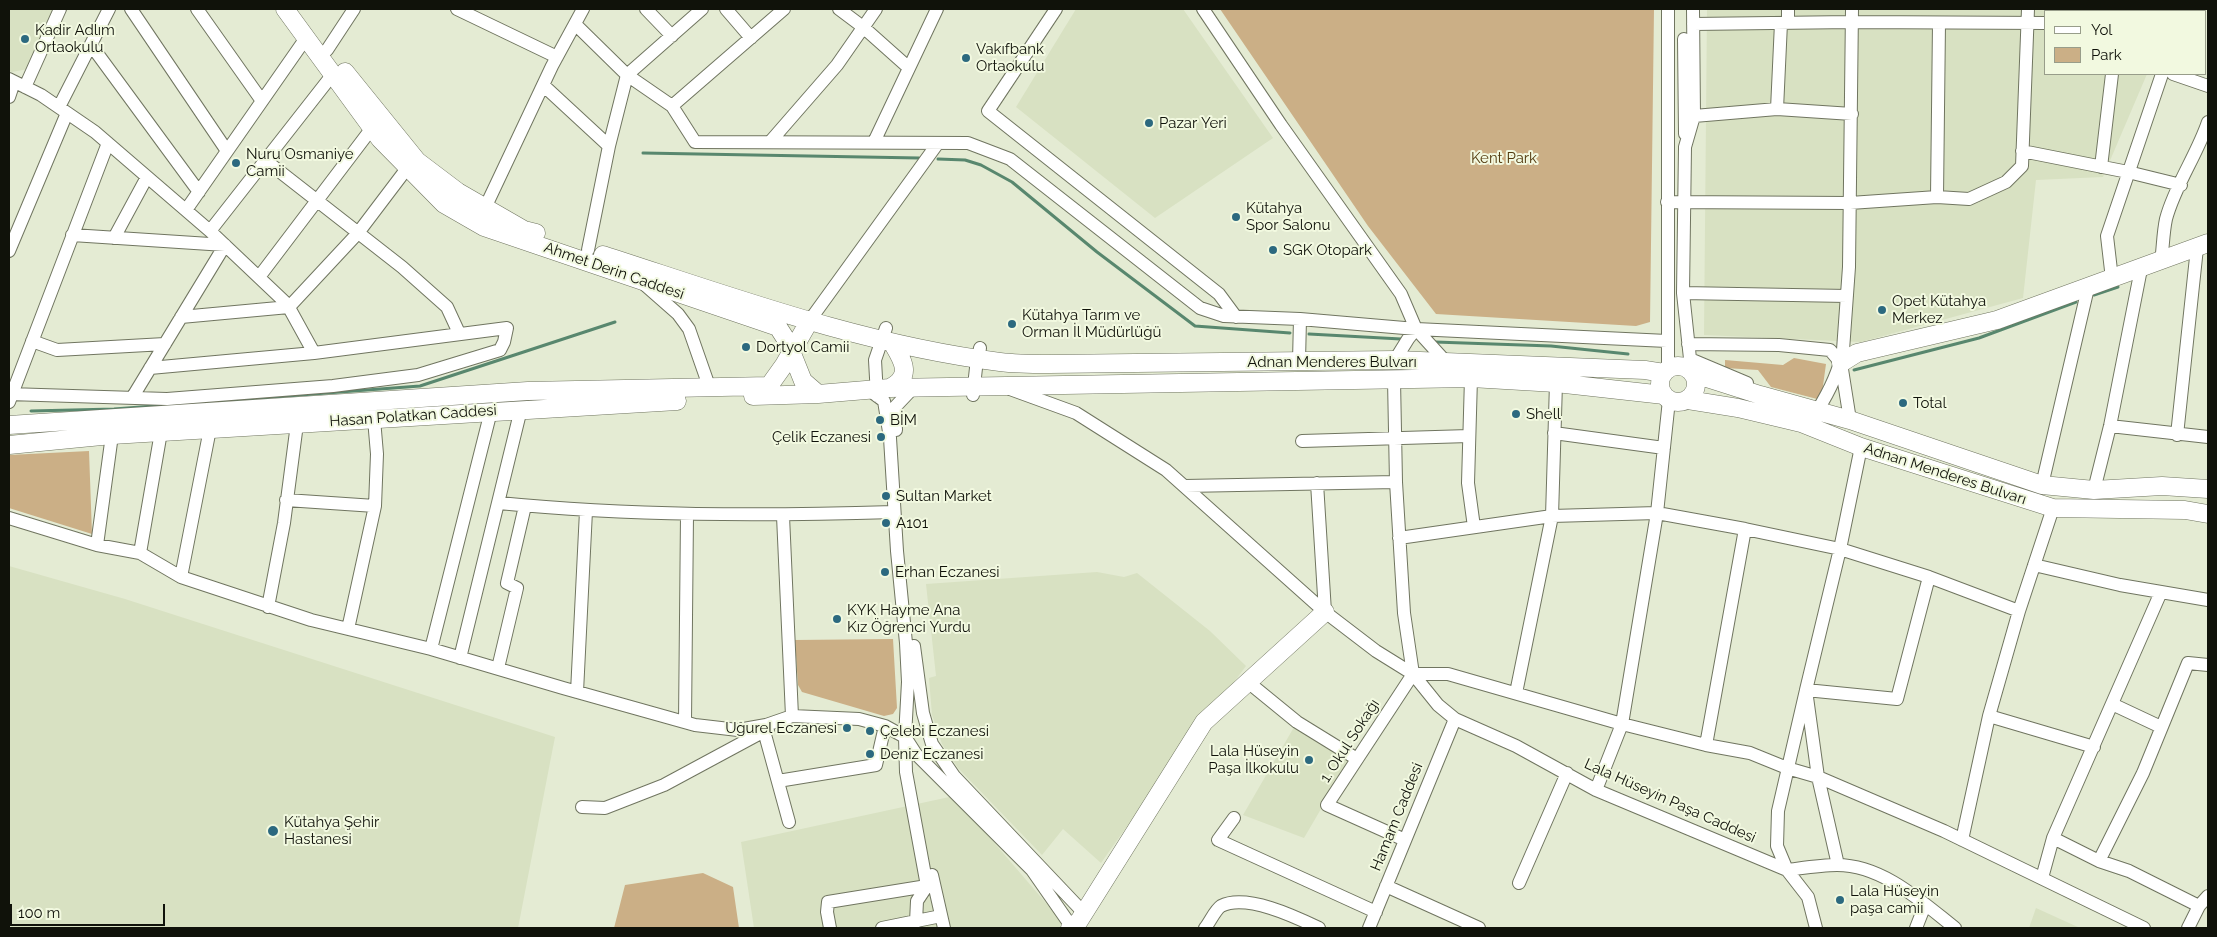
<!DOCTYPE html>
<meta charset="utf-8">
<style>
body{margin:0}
#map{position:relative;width:2217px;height:937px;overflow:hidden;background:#e4ebd3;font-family:Raleway,sans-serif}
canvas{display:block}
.frame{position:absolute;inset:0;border:10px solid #10120a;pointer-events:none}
.legend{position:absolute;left:2044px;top:10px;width:162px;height:65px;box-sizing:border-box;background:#f2f9e0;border:1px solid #989d8a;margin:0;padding:6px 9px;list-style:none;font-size:15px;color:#10120a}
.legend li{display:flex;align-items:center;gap:10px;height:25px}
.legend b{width:25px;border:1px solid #989d8a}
.scale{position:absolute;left:10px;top:904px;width:155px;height:22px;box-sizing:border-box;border:2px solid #10120a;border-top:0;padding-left:6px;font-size:15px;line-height:18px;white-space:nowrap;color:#10120a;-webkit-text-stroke:4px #f2f9e0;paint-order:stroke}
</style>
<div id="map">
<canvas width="2217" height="937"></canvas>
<div class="frame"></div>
<ul class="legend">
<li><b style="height:6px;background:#fff"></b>Yol</li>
<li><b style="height:14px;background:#cbaf86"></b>Park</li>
</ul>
<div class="scale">100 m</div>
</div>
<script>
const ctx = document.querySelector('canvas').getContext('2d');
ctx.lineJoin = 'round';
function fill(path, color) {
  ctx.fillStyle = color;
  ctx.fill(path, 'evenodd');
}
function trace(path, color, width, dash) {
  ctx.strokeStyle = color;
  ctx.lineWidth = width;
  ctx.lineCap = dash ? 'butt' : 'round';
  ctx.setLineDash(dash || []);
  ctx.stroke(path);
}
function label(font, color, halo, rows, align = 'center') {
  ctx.font = font + ' Raleway,sans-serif';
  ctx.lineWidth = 4;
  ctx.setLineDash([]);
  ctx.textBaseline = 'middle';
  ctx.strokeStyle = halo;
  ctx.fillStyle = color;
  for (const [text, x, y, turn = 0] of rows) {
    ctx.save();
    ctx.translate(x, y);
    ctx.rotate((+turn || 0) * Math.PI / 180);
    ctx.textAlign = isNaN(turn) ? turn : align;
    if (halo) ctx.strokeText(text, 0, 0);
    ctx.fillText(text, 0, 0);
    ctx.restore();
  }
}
const built = new Path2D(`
 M9 9H54L28 69 12 72 9 71Z
 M1076 9H1183L1273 138 1155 218 1016 107Z
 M1707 9H2175L2174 11H2046V74H2147L2103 177 2036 180 2023 298 1861 342 1704 335Z
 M9 566 125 599 555 737 518 928H9Z
 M1097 572 1124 577 1137 573 1210 631 1246 666 1147 798 1101 863 1063 829 1042 855 958 768 942 744 932 715 929 678 936 676 926 584Z
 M1297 722 1352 756 1304 838 1243 815Z
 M954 796 1064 924 1061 928H754L741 842Z
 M2036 908 2080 928H2029Z`);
const green = new Path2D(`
 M1220 9H1654L1650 322 1636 326 1436 314 1368 226Z
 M1794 358 1826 364 1821 400 1771 387 1758 370 1725 368V360L1783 365Z
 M89 451 92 534 9 508V455Z
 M893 639 897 708 893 714 884 716 802 692 798 685 795 640Z
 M703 873 733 887 739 928H614L625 885Z`);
const stream = new Path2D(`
 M643 153 919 158
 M938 159 965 160 981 165 1012 182 1097 252 1195 326 1290 333
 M2094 295 2118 287
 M1309 334 1401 339
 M1435 342 1551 346 1628 354
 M1854 370 1979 338 2076 302
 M31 411 114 409 420 386 615 322`);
const street = new Path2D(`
 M131 9 227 151
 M197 9 262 101
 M457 9 557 57
 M646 9 672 36
 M702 9 627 75 672 106 784 9
 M726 9 751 38
 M839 9 863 27 909 68
 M1056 9 988 111 1219 294 1236 317
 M1203 9 1281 125 1401 294 1416 329 1446 362
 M1668 9V369
 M1788 9V23
 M2118 11 2119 9
 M575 24 627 75 609 146 588 250
 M1693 24 1852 22 2046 23
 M1684 39 1685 134
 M91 45 199 192
 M327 50 354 9
 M2173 74 2208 86
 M9 79 41 95 95 132 210 231 287 304 314 353
 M543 85 609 146
 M25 87 60 9
 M9 97 14 82
 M672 106 695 142 968 143 1010 159 1200 308 1224 316 1300 319 1416 329 1667 341
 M59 107 109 9
 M1777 109 1781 23
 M1694 116 1777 109 1852 114
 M770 142 837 65 876 9
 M874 142 937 9
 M2022 151 2128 172 2181 185
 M265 160 402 267 447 307 459 333
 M2101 167 2112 74
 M1937 197 1939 23
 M1667 202 1850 203 1937 197 1969 199 2006 182 2022 166 2028 9
 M485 208 552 66 583 9
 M186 210 306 38
 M210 231 333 74
 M72 235 225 245 132 398
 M114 238 147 177
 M9 251 67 113
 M2161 262C2163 248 2163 233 2166 219 2175 185 2197 155 2208 122
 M259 277 372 128
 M2112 279 2107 236 2162 74
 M645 285 678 314 689 329 710 389
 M1683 293 1847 296
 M181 317 289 307 358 233 408 167
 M810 320 938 143
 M32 341 57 350 165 344
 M1688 344 1779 345 1830 350 1841 363 1850 420
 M1690 359 1747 383
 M1395 360 1408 339 1416 329
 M1299 361 1300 319
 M1691 368 1683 293 1685 147 1694 116 1693 9
 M1471 378 1468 483 1474 527
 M1394 380 1396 482 1404 613 1413 674
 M1010 389 1076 413 1166 470 1325 612 1376 651 1413 674H1448L1622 724 1706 745 1750 753 1787 768 1818 777 1944 831 2144 928
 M9 394 167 399 333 386 418 375 500 350 504 342 507 328 314 353 150 368
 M973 395 976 368 980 348
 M877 396 875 360 886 328
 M9 402 108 143
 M1812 409 1817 411C1829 392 1839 373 1843 350L1849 267 1852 9
 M2110 426 2208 437
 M896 430 895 407 913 388
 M1554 433 1664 448
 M2177 435 2197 248
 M1302 441 1469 436
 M1317 483 1325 612
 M2042 485 2088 288
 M1185 486 1396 482
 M2094 490 2110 426 2141 269
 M286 500 375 506
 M499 503C630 516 762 516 894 512
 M783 516 792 716 785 719
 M9 518 97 545 140 553 181 577 311 620 431 649 563 688 695 725 738 730 766 725 792 716 859 719 885 726 905 737 916 754 1032 870 1071 926
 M1399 538 1552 516 1657 513 1745 529 1840 549 1929 577 2019 611
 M97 545 112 435
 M140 553 161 432
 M2034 565 2120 585 2208 600
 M181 577 210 429
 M1929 577 1897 699 1806 690 1778 811 1777 846 1787 870C1803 868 1821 865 1837 865 1883 865 1922 902 1955 928
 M268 607 284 523 297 424
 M348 629 375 506 377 454 374 419
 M914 646 923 713 932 744 954 776 1084 913
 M431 649 491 411
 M460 658 521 409
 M498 668 517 588 507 583 525 506
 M1413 674 1438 705 1455 719 1516 746 1596 790 1787 870 1808 897 1816 928
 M1248 682 1297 722 1357 759
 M577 692 586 511
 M1516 693 1552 516 1556 383
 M2112 704 2161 727
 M1989 716 2094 747
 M685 722 687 515
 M764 731 789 822
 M1706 745 1745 529
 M778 781 876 765 885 726
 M1596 790 1622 724 1657 513 1669 400
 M582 807 605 808 664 785 768 729
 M1234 818 1218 840 1376 912
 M2053 838 2099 861 2129 871 2199 906
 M1405 840 1327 805 1413 674
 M1962 840 1989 716 2019 611 2053 508
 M2099 861 2143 773 2188 663 2208 665
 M1838 865 1818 777 1806 690 1840 549 1861 447
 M932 875 944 928
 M2042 878 2053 838 2161 592
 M1519 883 1567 773
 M1386 886 1479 928
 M916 922 917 901 927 886 931 885
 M830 928 827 912 828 902 927 886 906 772 905 737 908 682 906 643 897 551 890 438 884 401 869 390
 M882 928 941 916
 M1205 928C1210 922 1215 910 1221 906 1246 893 1296 917 1319 928
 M1369 928 1455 719
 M1916 928 1925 905
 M2188 928 2199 906 2208 896`);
const secondary = new Path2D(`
 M285 9 380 139 444 204 484 227 778 327 787 341 803 381 818 394 890 388 1471 378 1556 383 1664 395
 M345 72 417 161 458 192 524 230 536 233
 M603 255C733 297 864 345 1000 362 1016 364 1033 364 1049 364L1395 360 1645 370 1664 373
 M1841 363 1857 353 1997 320 2208 243
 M1660 384a18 18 0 1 1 36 0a18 18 0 1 1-36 0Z
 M1694 374 1760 395 1850 420 2042 485 2094 490 2162 486 2208 489
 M890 388C913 376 903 361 893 344
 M753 396 818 394
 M1688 400 1738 408 1801 423 1861 447 2053 508 2185 510 2208 514
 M9 425 528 391 769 386 784 365 810 320
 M9 445 112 435 677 401
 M1070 928 1079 921 1204 722 1325 612`);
const markers = [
 [25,39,5,"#2c697f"],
 [966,58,5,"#2c697f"],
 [1149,123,5,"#2c697f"],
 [236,163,5,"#2c697f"],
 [1236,217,5,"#2c697f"],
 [1273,250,5,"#2c697f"],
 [1882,310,5,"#2c697f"],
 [1012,324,5,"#2c697f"],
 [746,347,5,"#2c697f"],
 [1903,403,5,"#2c697f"],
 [1516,414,5,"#2c697f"],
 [880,420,5,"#2c697f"],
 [881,437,5,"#2c697f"],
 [886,496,5,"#2c697f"],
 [886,523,5,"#2c697f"],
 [885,572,5,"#2c697f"],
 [837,619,5,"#2c697f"],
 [847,728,5,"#2c697f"],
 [870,731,5,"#2c697f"],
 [870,754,5,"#2c697f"],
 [1309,760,5,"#2c697f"],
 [273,831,6,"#2c697f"],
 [1840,900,5,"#2c697f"]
];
const poiNames = [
 ["Kadir Adlım",35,30],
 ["Ortaokulu",35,47],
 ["Vakıfbank",976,49],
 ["Ortaokulu",976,66],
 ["Pazar Yeri",1159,123],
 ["Nuru Osmaniye",246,154],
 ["Camii",246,171],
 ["Kütahya",1246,208],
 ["Spor Salonu",1246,225],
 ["SGK Otopark",1283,250],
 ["Opet Kütahya",1892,301],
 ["Merkez",1892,318],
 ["Kütahya Tarım ve",1022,315],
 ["Orman İl Müdürlüğü",1022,332],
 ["Dortyol Camii",756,347],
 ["Total",1913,403],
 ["Shell",1526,414],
 ["BİM",890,420],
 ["Çelik Eczanesi",871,437,"right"],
 ["Sultan Market",896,496],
 ["A101",896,523],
 ["Erhan Eczanesi",895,572],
 ["KYK Hayme Ana",847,610],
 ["Kız Öğrenci Yurdu",847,627],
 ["Uğurel Eczanesi",837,728,"right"],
 ["Çelebi Eczanesi",880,731],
 ["Lala Hüseyin",1299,751,"right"],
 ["Paşa İlkokulu",1299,768,"right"],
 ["Deniz Eczanesi",880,754],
 ["Kütahya Şehir",284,822],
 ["Hastanesi",284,839],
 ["Lala Hüseyin",1850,891],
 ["paşa camii",1850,908]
];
const parkNames = [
 ["Kent Park",1504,158]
];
const streetNames = [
 ["Ahmet Derin Caddesi",614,271,19],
 ["Adnan Menderes Bulvarı",1332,362],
 ["Hasan Polatkan Caddesi",413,416,-4],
 ["Adnan Menderes Bulvarı",1945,474,18],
 ["1. Okul Sokağı",1350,741,-57],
 ["Lala Hüseyin Paşa Caddesi",1670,801,24],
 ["Hamam Caddesi",1397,817,-68]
];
fill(built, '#d8e1c2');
fill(green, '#cbaf86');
trace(stream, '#58876e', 3);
trace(street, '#707560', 14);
trace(secondary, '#707560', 19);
trace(street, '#fff', 12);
trace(secondary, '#fff', 18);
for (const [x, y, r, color] of markers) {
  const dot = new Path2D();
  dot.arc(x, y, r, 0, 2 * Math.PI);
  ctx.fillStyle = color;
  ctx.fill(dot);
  trace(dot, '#f2f9e0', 2);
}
label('15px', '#10120a', '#f2f9e0', poiNames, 'left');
label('15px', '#523a0e', '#f2f9e0', parkNames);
label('15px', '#10120a', '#f2f9e0', streetNames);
</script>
